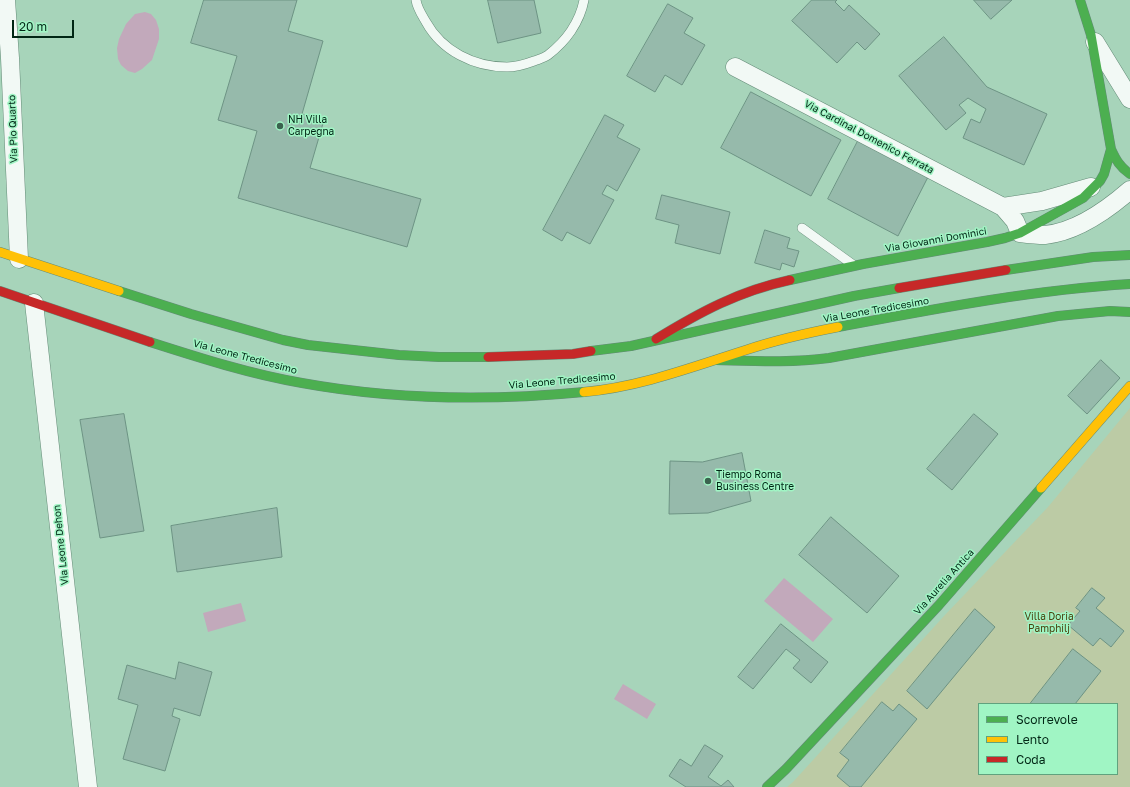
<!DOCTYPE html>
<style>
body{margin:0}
#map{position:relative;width:1130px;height:787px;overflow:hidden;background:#a7d4ba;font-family:"Golos Text",sans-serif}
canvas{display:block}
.legend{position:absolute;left:978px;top:703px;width:140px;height:72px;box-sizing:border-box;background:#a0f5c4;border:1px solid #60a27e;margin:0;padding:5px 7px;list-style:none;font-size:12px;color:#012615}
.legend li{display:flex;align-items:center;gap:8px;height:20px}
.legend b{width:20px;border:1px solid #60a27e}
.scale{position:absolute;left:12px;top:20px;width:62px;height:18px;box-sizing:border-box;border:2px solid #012615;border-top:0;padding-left:5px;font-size:12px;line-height:14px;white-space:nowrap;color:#012615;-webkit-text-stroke:3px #a0f5c4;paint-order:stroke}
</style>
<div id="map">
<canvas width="1130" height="787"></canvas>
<ul class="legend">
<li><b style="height:5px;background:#4caf50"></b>Scorrevole</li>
<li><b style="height:5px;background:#ffc107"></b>Lento</li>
<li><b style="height:5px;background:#c62828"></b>Coda</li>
</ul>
<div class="scale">20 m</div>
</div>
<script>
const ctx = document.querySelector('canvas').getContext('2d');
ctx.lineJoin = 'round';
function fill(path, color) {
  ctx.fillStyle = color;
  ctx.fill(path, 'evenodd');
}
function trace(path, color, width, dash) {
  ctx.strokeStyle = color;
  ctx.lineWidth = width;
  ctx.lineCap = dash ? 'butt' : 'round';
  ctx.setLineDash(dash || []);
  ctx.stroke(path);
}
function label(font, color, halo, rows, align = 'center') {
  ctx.font = font + ' "Golos Text",sans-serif';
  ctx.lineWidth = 3;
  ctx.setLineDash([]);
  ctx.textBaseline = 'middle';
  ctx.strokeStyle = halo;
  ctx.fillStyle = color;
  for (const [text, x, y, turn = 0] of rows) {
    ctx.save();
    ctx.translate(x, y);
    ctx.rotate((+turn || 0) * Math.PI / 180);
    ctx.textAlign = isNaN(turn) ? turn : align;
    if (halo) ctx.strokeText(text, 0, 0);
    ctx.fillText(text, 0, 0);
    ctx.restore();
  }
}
const green = new Path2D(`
 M1130 408V787H787L793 782 944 616 1048 507ZM979 704H1117V774H979Z`);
const water = new Path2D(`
 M145 12 151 14 156 20 159 29V39L152 60 142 69 135 73 128 71 121 65 118 59 117 48 119 39 126 24 135 14Z
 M784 578 833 619 813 642 764 601Z
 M241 603 246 621 208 632 203 613Z
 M623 684 656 704 647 719 614 699Z`);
const building = new Path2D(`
 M204 0H297L288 31 323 41 302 114 324 120 310 168 421 199 407 247 238 198 257 131 218 120 237 56 191 43Z
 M488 0H534L541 33 498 43Z
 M812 0H837L835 2 844 11 849 5 880 34 865 50 857 42 837 63 792 21Z
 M974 0H1012L991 19Z
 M668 4 693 18 684 33 705 45 682 85 665 75 655 92 627 76Z
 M944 37 987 87 1047 114 1024 165 963 138 971 119 980 123 986 109 968 98 959 105 966 113 946 130 899 76Z
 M751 92 841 140 811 196 721 148Z
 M605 115 624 125 617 137 640 149 617 191 607 185 602 194 614 200 590 244 567 232 562 241 543 230Z
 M858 141 928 177 898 236 828 199Z
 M662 195 730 212 720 254 675 243 679 225 656 219Z
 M765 230 790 238 787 248 799 251 794 267 782 263 780 270 755 263Z
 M1101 360 1120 378 1087 414 1068 396Z
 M124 414 144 531 100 538 80 420Z
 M974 414 998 434 952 490 927 469Z
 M742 453 751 501 708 513 669 514 670 461 702 462Z
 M277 508 282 557 177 572 171 526Z
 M831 517 899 576 867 613 799 555Z
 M1092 588 1105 598 1096 608 1124 631 1111 647 1100 638 1093 646 1068 625 1080 611 1076 608Z
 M975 609 995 627 927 709 907 691Z
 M781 624 828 662 811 683 793 668 800 660 786 649 753 689 738 677Z
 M1073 649 1101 671 1075 704H1030Z
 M179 662 212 672 200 716 174 708 172 716 180 719 165 771 123 759 138 705 118 699 127 665 175 679Z
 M882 702 893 711 899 704 917 719 861 787H850L837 776 849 760 840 753Z
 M705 745 723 756 708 777 721 786 728 780 734 787H686L669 776 680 759 691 766Z`);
const lane = new Path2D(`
 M416 0C417 8 422 15 426 22 442 51 474 67 507 67 516 67 526 64 534 61 539 59 544 58 548 55 557 48 565 40 571 31 577 22 582 11 584 0
 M802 228 852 264`);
const street = new Path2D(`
 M6 0 10 58 19 259
 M1095 42 1130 99
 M735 67 1003 207
 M1091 187 1042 201 1003 207 1015 221 1020 233C1028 234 1037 235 1045 235 1076 232 1107 210 1130 190
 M34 303 88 787`);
const fast = new Path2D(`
 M1080 0 1091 35 1111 149C1116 160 1120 167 1130 174
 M1006 270 1093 257 1130 255
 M790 280 863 264 987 242 1005 238 1020 233 1083 198 1100 181 1104 174 1111 149
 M119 291 191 314 283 340 308 345 399 355 439 357H488
 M838 327C934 309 1032 290 1130 284
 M150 342C200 358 250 374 302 383 395 400 490 401 584 392
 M591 351 631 346 854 296 899 288
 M716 360C754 361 791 363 829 358L1058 316 1110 311 1130 312
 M767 787 786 769 939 605 1041 488`);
const slow = new Path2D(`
 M0 252 119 291
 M584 392C640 387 692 367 746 350 776 340 807 333 838 327
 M1041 488 1130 386`);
const jam = new Path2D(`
 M899 288 1006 270
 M0 291 150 342
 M656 339C700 312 739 291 790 280
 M488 357 573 354 591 351`);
const markers = [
 [280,126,4,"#3b634f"],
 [708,481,4,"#3b634f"]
];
const poiNames = [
 ["NH Villa",288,120],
 ["Carpegna",288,132],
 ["Tiempo Roma",716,475],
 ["Business Centre",716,487]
];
const streetNames = [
 ["Via Pio Quarto",13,129,-92],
 ["Via Cardinal Domenico Ferrata",869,137,28],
 ["Via Giovanni Dominici",936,240,-10],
 ["Via Leone Tredicesimo",876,310,-10],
 ["Via Leone Tredicesimo",245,357,15],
 ["Via Leone Tredicesimo",562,381,-5],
 ["Via Leone Dehon",61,545,-96],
 ["Via Aurelia Antica",944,582,-48]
];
const parkNames = [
 ["Villa Doria",1049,617],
 ["Pamphilj",1049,629]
];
fill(green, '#bccba5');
fill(water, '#c2a9bb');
fill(building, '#96baab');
trace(building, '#6d9384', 1);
trace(lane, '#648b77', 10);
trace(street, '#648b77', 19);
trace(fast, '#648b77', 10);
trace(slow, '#648b77', 10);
trace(jam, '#648b77', 10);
trace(lane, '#f2f9f5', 9);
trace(street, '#f2f9f5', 18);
trace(fast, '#4caf50', 9);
trace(slow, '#ffc107', 9);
trace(jam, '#c62828', 9);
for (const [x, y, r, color] of markers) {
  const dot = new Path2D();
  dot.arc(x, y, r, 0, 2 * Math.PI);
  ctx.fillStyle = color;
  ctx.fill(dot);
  trace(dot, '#a0f5c4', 1.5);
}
label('10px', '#012615', '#a0f5c4', poiNames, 'left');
label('10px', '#012615', '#a0f5c4', streetNames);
label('10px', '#4b4210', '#a0f5c4', parkNames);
</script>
